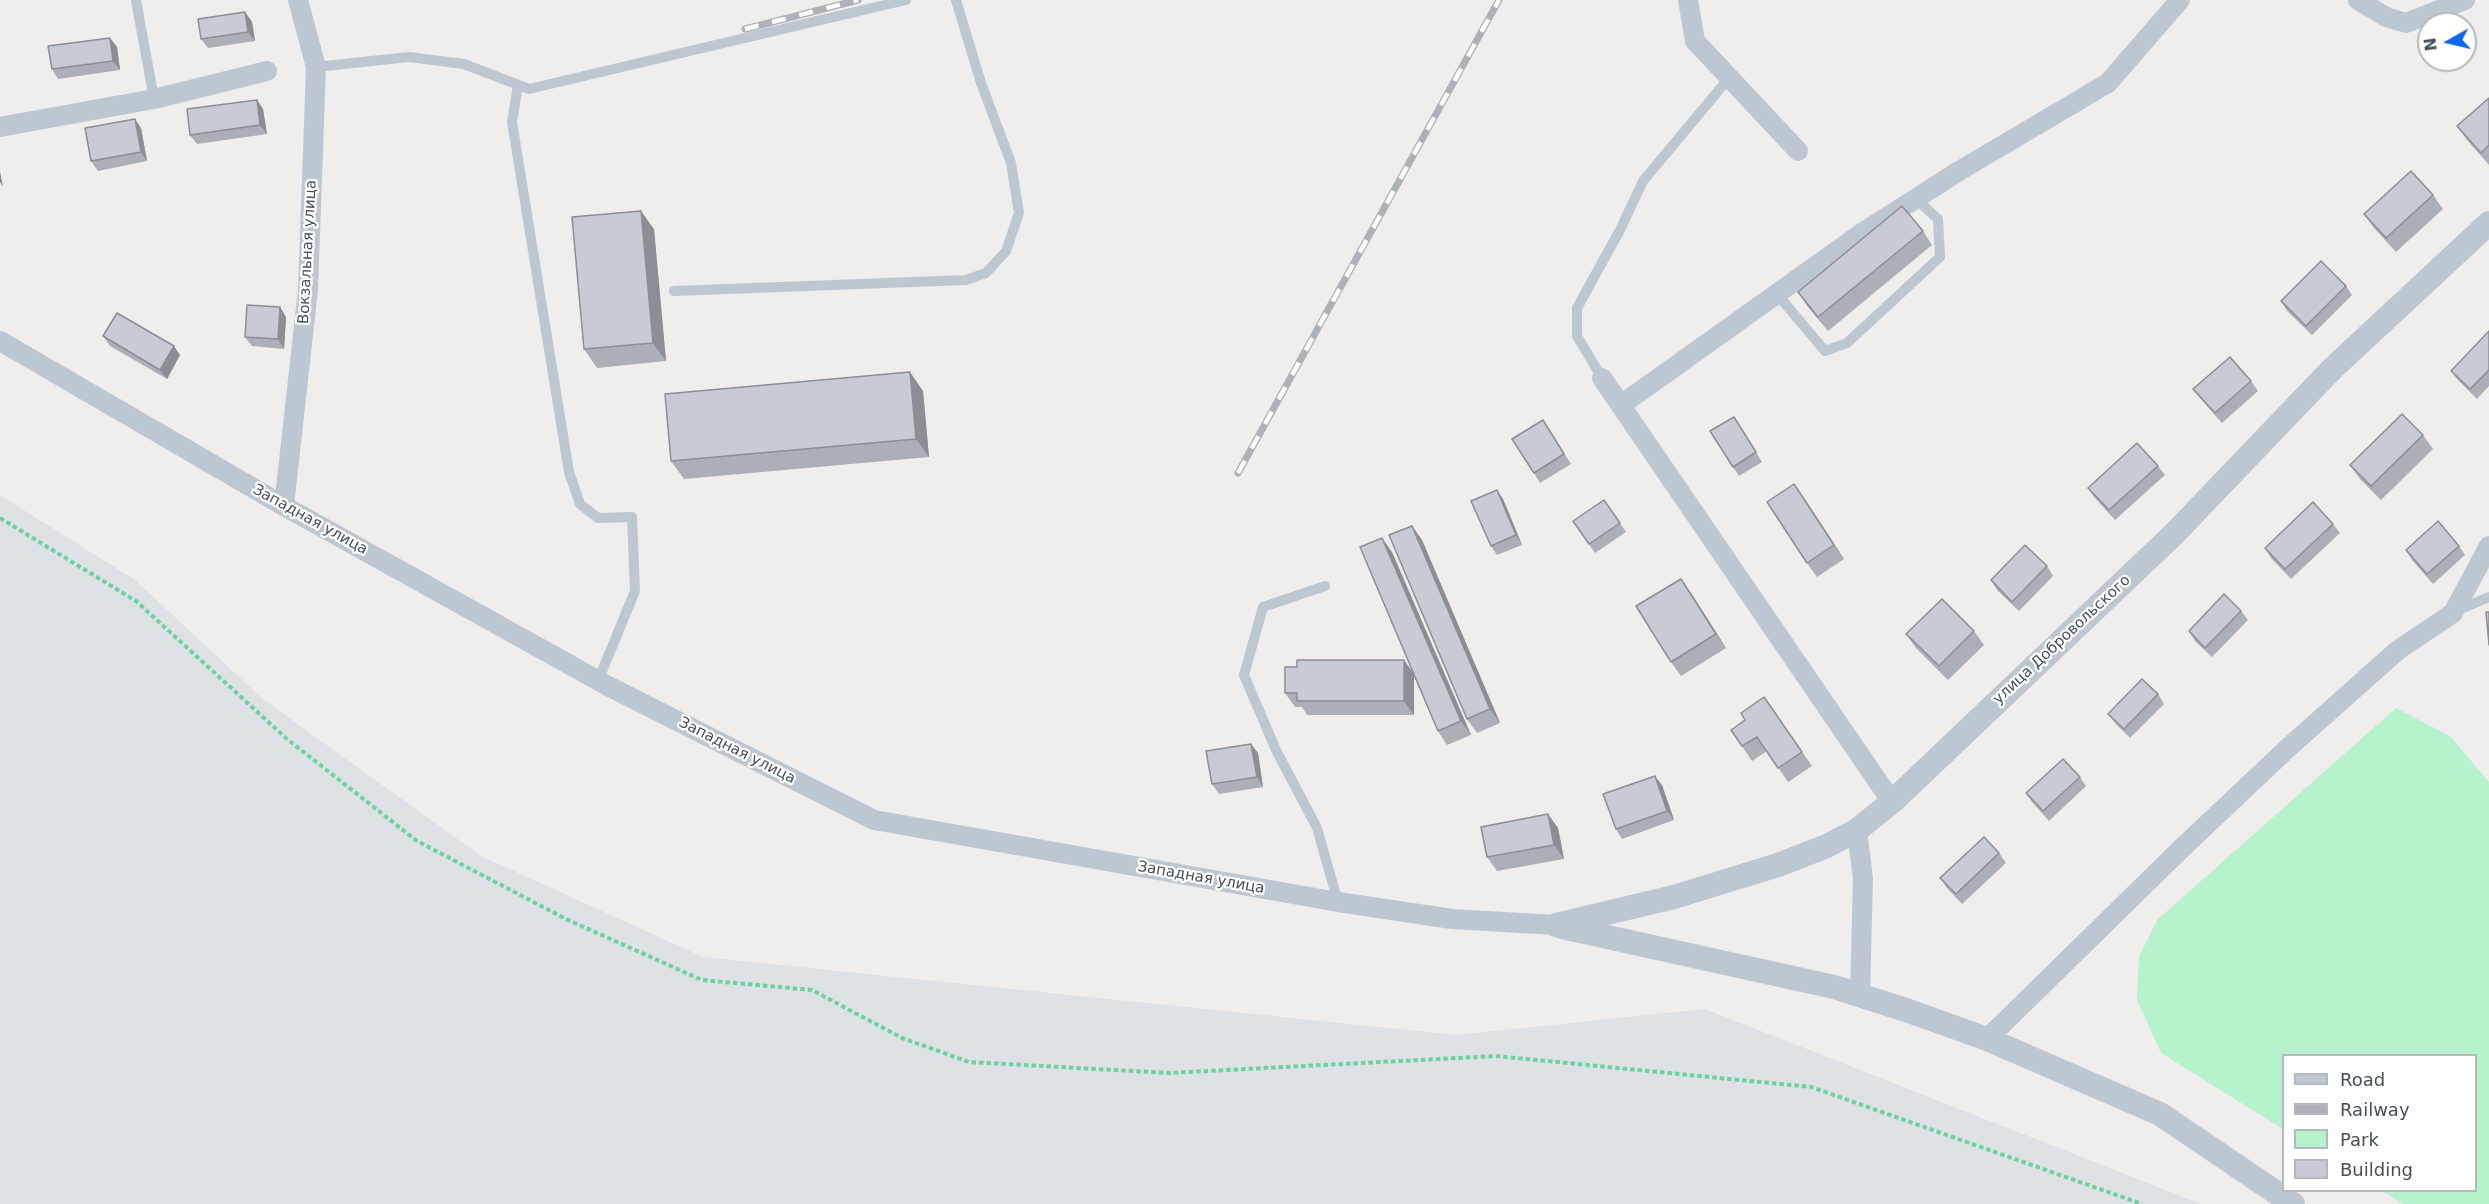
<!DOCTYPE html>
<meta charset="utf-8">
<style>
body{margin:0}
#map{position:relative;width:2489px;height:1204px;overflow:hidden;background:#f0eded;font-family:"DejaVu Sans",sans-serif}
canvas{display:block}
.legend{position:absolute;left:2282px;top:1054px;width:195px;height:138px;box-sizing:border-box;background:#fff;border:2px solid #b4b9be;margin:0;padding:8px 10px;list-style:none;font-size:18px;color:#44505c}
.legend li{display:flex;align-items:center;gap:12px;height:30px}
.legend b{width:30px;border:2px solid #b4b9be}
.north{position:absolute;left:2417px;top:12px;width:60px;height:60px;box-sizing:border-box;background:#fff;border:2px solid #b4b9be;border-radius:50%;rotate:262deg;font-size:16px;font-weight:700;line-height:24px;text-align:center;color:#44505c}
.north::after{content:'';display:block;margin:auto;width:21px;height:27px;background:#0c66eb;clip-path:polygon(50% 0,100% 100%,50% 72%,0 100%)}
</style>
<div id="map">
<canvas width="2489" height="1204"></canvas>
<ul class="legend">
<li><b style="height:8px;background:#bcc7d1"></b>Road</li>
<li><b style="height:8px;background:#aeb2b8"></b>Railway</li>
<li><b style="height:16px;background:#b7f2cf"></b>Park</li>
<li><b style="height:16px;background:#c8cbd3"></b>Building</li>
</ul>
<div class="north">N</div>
</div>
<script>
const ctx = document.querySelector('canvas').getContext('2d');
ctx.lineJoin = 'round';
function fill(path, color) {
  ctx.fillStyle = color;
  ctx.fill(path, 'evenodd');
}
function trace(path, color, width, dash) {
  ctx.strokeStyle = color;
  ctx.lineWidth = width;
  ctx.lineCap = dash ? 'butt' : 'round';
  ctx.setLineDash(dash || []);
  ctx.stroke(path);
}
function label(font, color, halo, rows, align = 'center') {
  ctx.font = font + ' "DejaVu Sans",sans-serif';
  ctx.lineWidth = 4.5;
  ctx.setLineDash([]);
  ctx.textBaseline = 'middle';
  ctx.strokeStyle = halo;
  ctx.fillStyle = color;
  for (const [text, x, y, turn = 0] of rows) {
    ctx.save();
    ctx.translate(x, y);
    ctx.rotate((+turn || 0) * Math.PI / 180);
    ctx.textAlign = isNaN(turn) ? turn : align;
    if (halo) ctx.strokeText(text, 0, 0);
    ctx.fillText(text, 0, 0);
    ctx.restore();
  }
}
const airport = new Path2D(`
 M0 495 135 580 264 700 481 856 703 957 1456 1035 1705 1009 2201 1204H0Z`);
const green = new Path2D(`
 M2396 708 2450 736 2489 782V1204H2403L2382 1191 2476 1190V1056H2284L2283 1129 2161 1053 2137 1000 2139 957 2157 920Z`);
const path = new Path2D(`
 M0 518 136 601 287 739 417 841 566 919 702 980 812 990 902 1038 969 1062 1169 1073 1496 1056 1811 1087 2142 1204`);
const service = new Path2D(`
 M136 0 154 99
 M316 67 409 57 464 64 529 89 906 0
 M518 85 512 122 569 472 580 504 598 518 632 517 635 591 598 681
 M674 291 966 280 986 273 1006 251 1019 213 1011 163 981 83 956 0
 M1777 294 1825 351 1847 343 1940 257 1938 219 1916 199
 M1602 378 1577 336V308L1620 230 1643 181 1729 78
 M1325 586 1263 607 1244 675 1276 750 1317 828 1338 902
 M2456 611 2489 597`);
const minor = new Path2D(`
 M1688 0 1695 41 1798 151
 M2358 0 2386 17 2406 23 2465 0
 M0 127 154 99 267 71
 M0 341 284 506 608 686 874 820 1338 902 1452 919 1556 925
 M1602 378 1892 802
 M1621 405 1862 233 1959 171 2108 83 2180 0
 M284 506 308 290 316 67 298 0
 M1857 830 1863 879 1860 995
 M1987 1039 2182 848 2289 747 2398 650 2453 613 2489 546`);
const tertiary = new Path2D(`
 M1556 925 1674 897 1778 865 1827 846 1857 830 1892 802 2174 534 2332 369 2489 223
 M1562 927 1834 987 1906 1010 1987 1039 2160 1114 2293 1204`);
const rail = new Path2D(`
 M745 29 858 0
 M1238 473 1499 0`);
const wall = new Path2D(`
 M245 12 252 22 255 41 208 48 201 39Z
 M110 38 117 47 120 70 58 79 52 69Z
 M2489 98V165L2467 140 2457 126Z
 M257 100 263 109 267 134 197 144 190 135Z
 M141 128 147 161 98 171 91 161Z
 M2433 195 2443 209 2396 252 2374 228 2364 214Z
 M654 229 666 361 597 368 584 349Z
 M1923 231 1932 245 1828 331 1807 306 1798 292Z
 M2346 286 2352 295 2312 335 2287 311 2281 301Z
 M280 307 286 317 284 349 252 346 245 337Z
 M2489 331V386L2477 399 2458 380 2451 371Z
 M103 336 180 355 167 379 110 346Z
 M2251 381 2258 391 2222 423 2200 398 2193 389Z
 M923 391 929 457 684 479 671 461Z
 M1543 420 1571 464 1540 483 1534 473Z
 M1740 426 1762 462 1739 476 1733 467Z
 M2423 435 2433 449 2381 500 2360 479 2350 465Z
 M2158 466 2165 475 2115 520 2094 497 2088 488Z
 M1497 490 1503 499 1522 545 1497 555 1491 546Z
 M1804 498 1844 559 1817 577 1807 563Z
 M1604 500 1626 532 1595 553 1573 521Z
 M2333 524 2340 533 2291 579 2271 558 2265 548Z
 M1412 526 1422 540 1500 723 1477 733 1467 719Z
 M2459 546 2465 555 2433 584 2412 560 2406 550Z
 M1392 552 1471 735 1447 745 1438 731 1414 676V715H1307L1302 707H1295L1285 693 1297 667 1404 660 1412 672Z
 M2047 566 2053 576 2019 611 1997 590 1991 580Z
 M1691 593 1726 648 1681 676 1671 662Z
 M2241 611 2248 620 2212 657 2195 641 2189 631Z
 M1974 631 1984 645 1948 680 1916 648 1906 634Z
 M2158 694 2164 704 2130 738 2115 723 2108 714Z
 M1764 697 1812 766 1788 782 1767 751 1752 761 1731 730 1745 720Z
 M1258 753 1263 787 1219 794 1212 784Z
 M2080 777 2086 786 2049 821 2033 803 2026 793Z
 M1662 785 1674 820 1622 839 1616 829Z
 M1558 828 1564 859 1497 871 1487 857Z
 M1999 853 2006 863 1962 904 1947 888 1940 878Z`);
const shadedWall = new Path2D(`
 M245 12 252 22 255 41 248 32Z
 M110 38 117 47 120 70 113 61Z
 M257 100 263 109 267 134 260 125Z
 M135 119 141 128 147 161 141 152Z
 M0 171 3 187 0 182Z
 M641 211 654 229 666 361 653 343Z
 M280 307 286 317 284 349 278 339Z
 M174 346 180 355 167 379 160 370Z
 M910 372 923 391 929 457 916 439Z
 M1794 484 1804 498 1844 559 1834 545Z
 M1497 490 1503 499 1522 545 1516 535Z
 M1412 526 1422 540 1500 723 1490 709Z
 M1382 538 1392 552 1471 735 1461 721Z
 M1681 579 1691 593 1726 648 1716 634Z
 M1404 660 1414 674V715L1404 701Z
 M1251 744 1258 753 1263 787 1257 777Z
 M1655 776 1662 785 1674 820 1667 811Z
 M1548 814 1558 828 1564 859 1554 845Z`);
const building = new Path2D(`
 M245 12 248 32 201 39 198 19Z
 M110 38 113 61 52 69 48 46Z
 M2489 98V145L2481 153 2457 126Z
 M257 100 260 125 190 135 187 109Z
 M135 119 141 152 91 161 85 128Z
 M2411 171 2433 195 2386 238 2364 214Z
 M1902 206 1923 231 1818 317 1798 292Z
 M641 211 653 343 584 349 572 217Z
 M2321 261 2346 286 2306 326 2281 301Z
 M247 305 280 307 278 339 245 337Z
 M117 313 174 346 160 370 103 336Z
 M2489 331V370L2470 389 2451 371Z
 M2230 357 2251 381 2215 413 2193 389Z
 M910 372 916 439 671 461 665 394Z
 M2402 414 2423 435 2371 486 2350 465Z
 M1734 417 1756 452 1733 467 1710 431Z
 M1543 420 1564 454 1534 473 1512 439Z
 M2137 443 2158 466 2109 510 2088 488Z
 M1794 484 1834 545 1807 563 1767 502Z
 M1497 490 1516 535 1491 546 1471 501Z
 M1604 500 1620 523 1589 544 1573 521Z
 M2313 502 2333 524 2285 569 2265 548Z
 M2438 521 2459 546 2427 574 2406 550Z
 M1412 526 1490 709 1467 719 1389 535Z
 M1382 538 1461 721 1438 731 1360 547Z
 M2025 545 2047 566 2012 602 1991 580Z
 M1681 579 1716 634 1671 662 1636 606Z
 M2224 594 2241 611 2205 648 2189 631Z
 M1942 599 1974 631 1939 666 1906 634Z
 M2486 612H2489V645Z
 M1297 660H1404V701H1297V693H1285V667H1297Z
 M2142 679 2158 694 2124 729 2108 714Z
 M1764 697 1802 752 1778 768 1757 737 1742 746 1731 730 1745 720 1741 713Z
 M1251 744 1257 777 1212 784 1206 751Z
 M2063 759 2080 777 2043 811 2026 793Z
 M1655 776 1667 811 1616 829 1603 794Z
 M1548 814 1554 845 1487 857 1481 827Z
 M1984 837 1999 853 1956 894 1940 878Z`);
const streetNames = [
 ["Вокзальная улица",308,252,-87],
 ["Западная улица",310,520,29],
 ["улица Добровольского",2062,640,-43],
 ["Западная улица",737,751,27],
 ["Западная улица",1201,878,10]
];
fill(airport, '#dee1e5');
fill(green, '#b7f2cf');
trace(path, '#6dd2a3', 4, [4.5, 3]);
trace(service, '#bcc7d1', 10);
trace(minor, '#bcc7d1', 20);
trace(tertiary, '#bcc7d1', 24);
trace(rail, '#aeb2b8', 7);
trace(rail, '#fff', 4.5, [14]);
fill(wall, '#acafb5');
fill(shadedWall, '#8c8e94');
fill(building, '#c8cbd3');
trace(building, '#8c8e94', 1.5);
label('15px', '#44505c', '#fff', streetNames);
</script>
